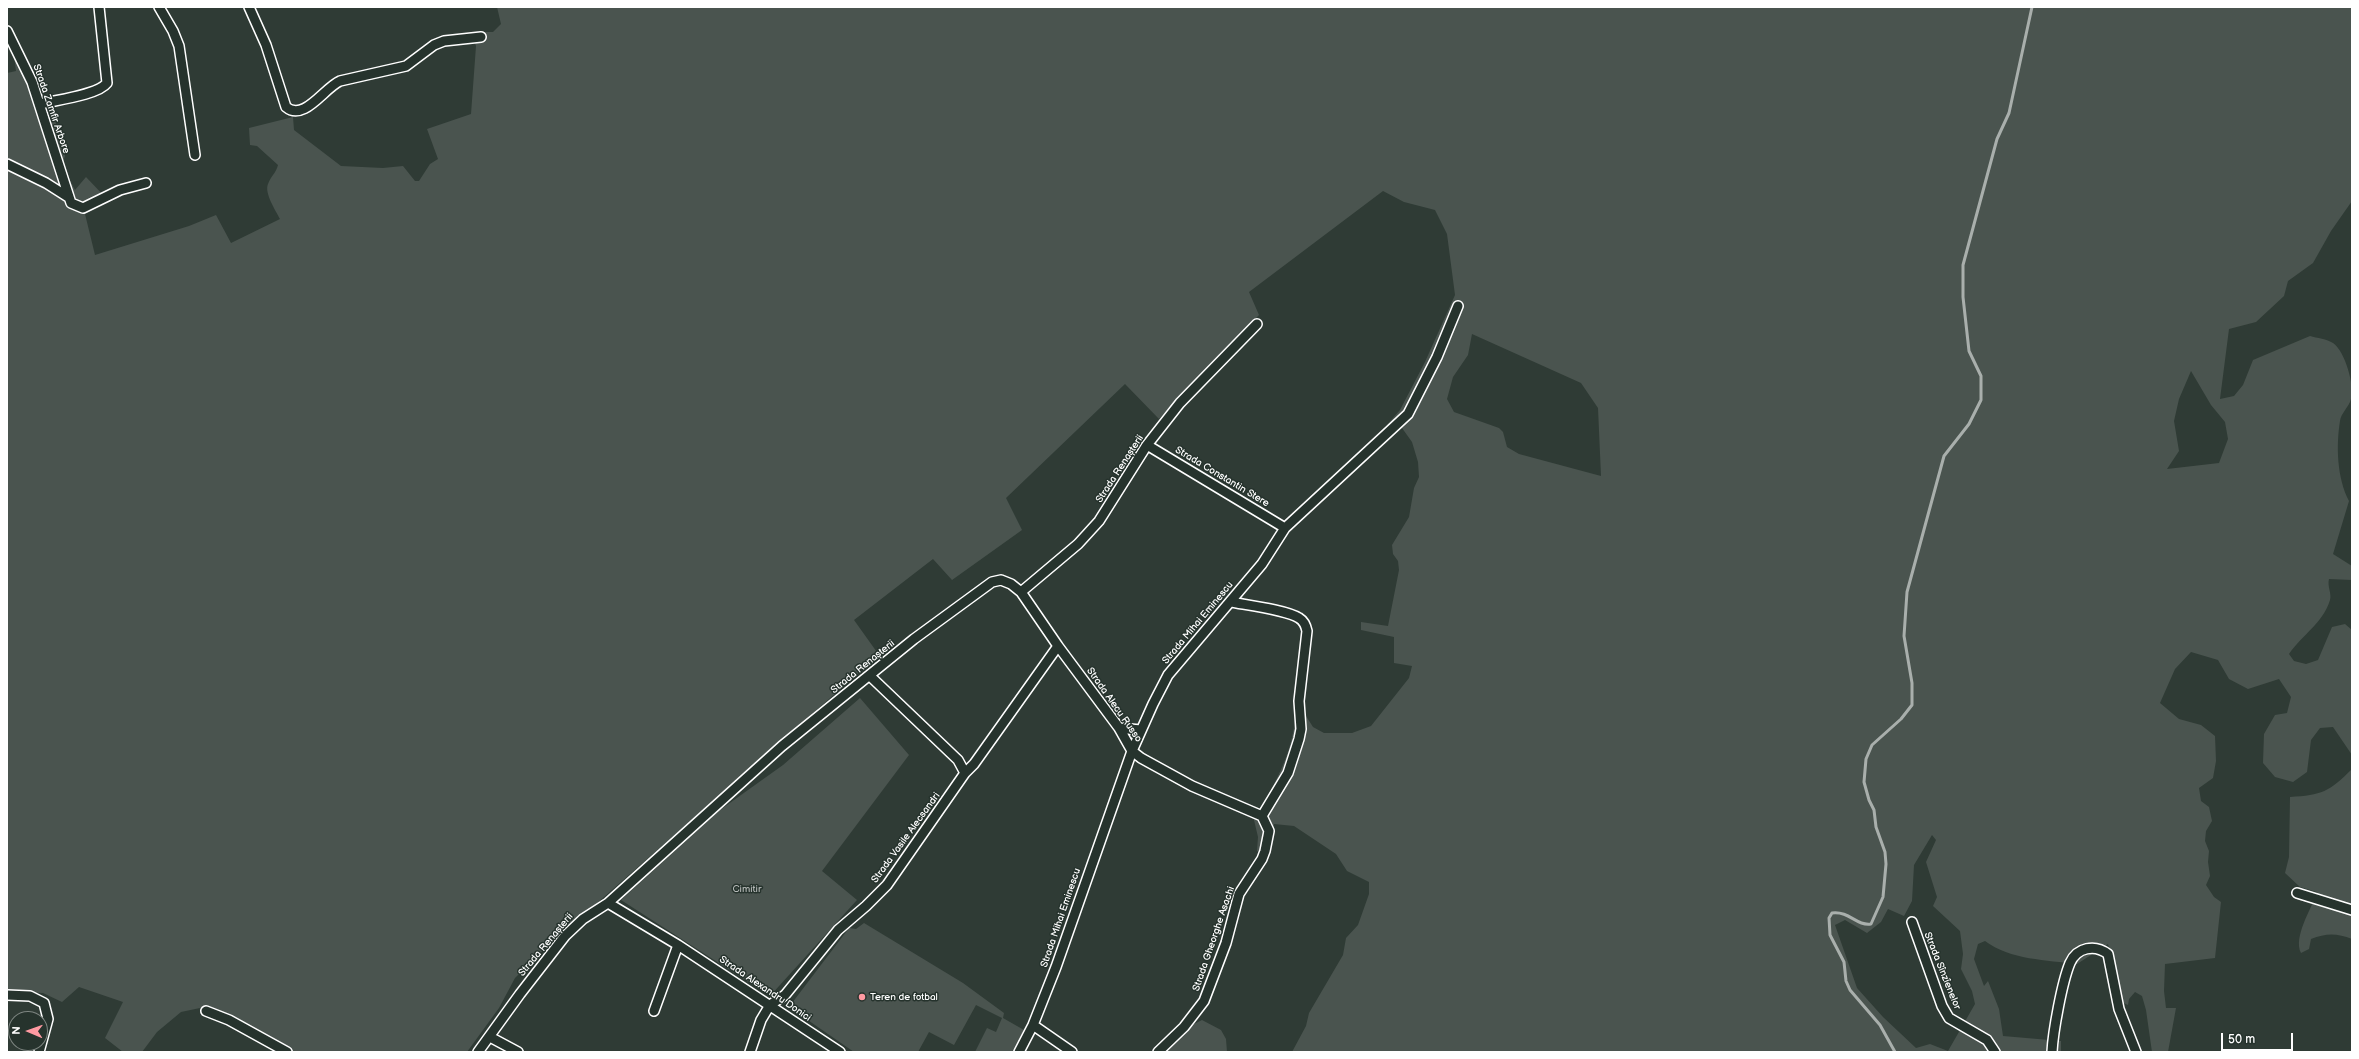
<!DOCTYPE html>
<meta charset="utf-8">
<style>
body{margin:0}
#map{position:relative;width:2359px;height:1059px;overflow:hidden;background:#2f3b35;font-family:"Balsamiq Sans",sans-serif}
canvas{display:block}
.frame{position:absolute;inset:0;border:8px solid #fff;pointer-events:none}
.north{position:absolute;left:8px;top:1011px;width:40px;height:40px;box-sizing:border-box;background:#26332d;border:1px solid #7d8581;border-radius:50%;rotate:272deg;font-size:11px;font-weight:700;line-height:16px;text-align:center;color:#fff}
.north::after{content:'';display:block;margin:auto;width:14px;height:18px;background:#ff9aa2;clip-path:polygon(50% 0,100% 100%,50% 72%,0 100%)}
.scale{position:absolute;left:2221px;top:1033px;width:72px;height:18px;box-sizing:border-box;border:2px solid #fff;border-top:0;padding-left:5px;font-size:12px;line-height:14px;white-space:nowrap;color:#fff;-webkit-text-stroke:3px #26332d;paint-order:stroke}
</style>
<div id="map">
<canvas width="2359" height="1059"></canvas>
<div class="frame"></div>
<div class="north">N</div>
<div class="scale">50 m</div>
</div>
<script>
const ctx = document.querySelector('canvas').getContext('2d');
ctx.lineJoin = 'round';
function fill(path, color) {
  ctx.fillStyle = color;
  ctx.fill(path, 'evenodd');
}
function trace(path, color, width, dash) {
  ctx.strokeStyle = color;
  ctx.lineWidth = width;
  ctx.lineCap = dash ? 'butt' : 'round';
  ctx.setLineDash(dash || []);
  ctx.stroke(path);
}
function label(font, color, halo, rows, align = 'center') {
  ctx.font = font + ' "Balsamiq Sans",sans-serif';
  ctx.lineWidth = 3;
  ctx.setLineDash([]);
  ctx.textBaseline = 'middle';
  ctx.strokeStyle = halo;
  ctx.fillStyle = color;
  for (const [text, x, y, turn = 0] of rows) {
    ctx.save();
    ctx.translate(x, y);
    ctx.rotate((+turn || 0) * Math.PI / 180);
    ctx.textAlign = isNaN(turn) ? turn : align;
    if (halo) ctx.strokeText(text, 0, 0);
    ctx.fillText(text, 0, 0);
    ctx.restore();
  }
}
const green = new Path2D(`
 M497 7H2352V201L2331 231 2313 263 2288 281 2284 296 2256 322 2229 329 2220 399 2234 396 2243 385 2253 360 2310 336C2317 338 2327 339 2333 343 2345 351 2355 386 2351 399 2349 407 2341 413 2340 421 2336 446 2337 478 2349 501L2333 554 2352 566V580L2329 579C2327 586 2332 594 2330 600 2323 623 2302 635 2289 654L2294 661 2306 664 2318 660 2332 627 2345 624 2352 630V755L2333 727 2320 728 2311 740 2307 772 2293 782 2275 777 2263 763 2264 734 2275 715 2287 713 2291 697 2279 679 2248 689 2229 679 2218 660 2191 652 2175 669 2160 703 2179 719 2201 725 2215 736 2216 761 2213 778 2199 788 2201 801 2209 807 2212 821 2206 831 2205 841 2209 851 2208 862 2210 876 2206 885 2214 897 2221 902 2215 958 2165 964 2164 991 2166 1008H2176L2168 1052H2152L2146 1010 2142 996 2135 992 2129 999 2128 1005 2121 1002 2108 944 2077 964C2047 960 2010 960 1985 941L1978 944 1974 959 1984 986 1988 981 1999 1009 2003 1036 2061 1041V1052H1292L1306 1026 1309 1013 1343 955 1346 938 1358 925 1369 894V882L1347 871 1336 854 1294 826 1274 824 1270 855 1257 851 1258 837 1254 820C1272 789 1294 752 1295 716H1306L1313 727 1324 733H1352L1371 726 1409 678 1412 666 1394 663V637L1361 630V622L1388 626 1399 570 1398 561 1393 554 1392 545 1409 517 1414 488 1419 477 1418 462 1412 442 1402 428 1396 431 1387 425 1400 410 1425 362 1455 295 1447 234 1435 210 1404 202 1383 191 1249 292 1259 315 1159 419 1125 384 1006 498 1022 530 952 580 933 559 854 620 879 655 538 955 515 978 499 1008 467 1052H295L219 1011 200 1008 181 1012 157 1032 142 1052H123L105 1038 123 1002 79 987 62 1002 43 993 7 991V73L16 71 14 56 21 50 44 98 51 106 65 156 62 165 75 190 86 177 107 199 85 214 95 255 189 226 216 215 231 243 280 219C276 211 264 193 268 184 271 176 276 173 278 165L257 146 250 145 249 128 293 117 294 130 341 166 383 168 403 166 415 181H419L430 164 438 159 427 129 471 114 476 46 471 32H493L501 24ZM1472 334 1581 383 1598 408 1601 476 1519 454 1507 447 1503 432 1499 428 1454 412 1447 399 1453 377 1468 355ZM2191 371 2211 405 2225 422 2228 439 2219 463 2167 469 2179 451 2174 421 2179 399ZM1932 835 1936 840 1926 862 1937 897 1933 906 1960 931 1963 954 1961 969 1972 991 1975 1004 1948 1051 1930 1044 1916 1048 1883 1017 1857 988 1835 925 1845 920 1867 933 1881 922 1888 909 1904 916 1912 901 1914 865Z
 M860 698 909 755 822 871 857 900 770 996 621 900 720 810 783 765Z
 M2352 769V939C2337 933 2326 933 2311 939L2309 949 2301 953C2293 937 2311 910 2317 892L2300 887 2285 873 2289 857 2290 797C2322 795 2329 792 2352 769Z
 M864 923 963 983 1004 1013 1003 1018 1024 1030 1012 1052H975L987 1028 996 1032 1002 1018 976 1005 954 1045 929 1032 918 1052H854L789 1007 849 928 856 929Z
 M1202 1020 1221 1030 1226 1039 1227 1052H1162L1192 1025Z`);
const stream = new Path2D(`
 M1895 1052 1880 1025 1850 990 1846 981 1844 962 1830 935 1829 918 1832 913C1850 911 1856 926 1871 924L1883 897 1886 864 1885 852 1876 827 1874 810 1869 800 1864 782 1866 759 1872 745 1901 719 1912 705V683L1904 636 1907 592 1944 456 1969 424 1981 400V376L1969 351 1963 297V265L1997 139 2009 113 2032 7`);
const minor = new Path2D(`
 M159 7 173 31 179 46 195 155
 M249 7 266 45 286 107C304 122 324 88 340 81L406 66 434 45 444 41 481 37
 M7 31 32 82 71 203 83 208 120 190 146 183
 M40 104C56 100 98 95 107 83L99 7
 M7 164 46 183 68 197
 M1147 445 1285 528
 M1021 592 1078 544 1099 521 1147 445 1180 403 1257 324
 M870 676 958 760 965 773
 M1119 728 1141 730
 M2297 893 2352 910
 M608 903 678 945 840 1052
 M1912 922 1942 1006 1949 1018 1987 1040 1995 1052
 M7 995 30 996 44 1003 48 1019 39 1052
 M206 1011 229 1020 287 1052
 M654 1011 678 945
 M1033 1025 1072 1052
 M490 1037 518 1052
 M478 1052 520 994 565 936 583 919 608 903 782 746 914 639 992 582 1001 580 1011 584 1021 592 1058 646 1119 728 1132 751 1141 758 1192 786 1262 816
 M750 1052 761 1020 770 1005 785 995 838 930 866 906 887 885 965 773 974 764 1058 646
 M1019 1052 1033 1025 1056 967 1132 751 1153 704 1168 675 1262 564 1285 528 1408 414 1437 357 1458 306
 M1158 1052 1184 1027 1204 1001 1226 943 1239 894 1262 859 1265 851 1269 831 1262 816 1288 773 1299 739 1301 729 1299 701 1307 631C1306 626 1304 621 1299 618 1287 610 1247 605 1231 602
 M2052 1052C2053 1032 2062 982 2070 963 2077 947 2095 944 2108 954L2119 1009 2136 1052`);
const markers = [
 [862,997,4,"#ff9aa2"]
];
const streetNames = [
 ["Strada Zamfir Arbore",51,109,71],
 ["Strada Renașterii",1120,469,-57],
 ["Strada Constantin Stere",1222,477,31],
 ["Strada Mihai Eminescu",1198,623,-50],
 ["Strada Renașterii",863,667,-39],
 ["Strada Alecu Russo",1114,705,55],
 ["Strada Vasile Alecsandri",906,838,-54],
 ["Strada Mihai Eminescu",1061,918,-71],
 ["Strada Gheorghe Asachi",1214,939,-71],
 ["Strada Renașterii",546,945,-50],
 ["Strada Sînzîenelor",1942,971,68],
 ["Strada Alexandru Donici",765,989,34]
];
const parkNames = [
 ["Cimitir",747,889]
];
const poiNames = [
 ["Teren de fotbal",870,997]
];
fill(green, '#4a544f');
trace(stream, '#a9afac', 3);
trace(minor, '#fff', 12);
trace(minor, '#26332d', 9);
for (const [x, y, r, color] of markers) {
  const dot = new Path2D();
  dot.arc(x, y, r, 0, 2 * Math.PI);
  ctx.fillStyle = color;
  ctx.fill(dot);
  trace(dot, '#26332d', 1.5);
}
label('10px', '#fff', '#26332d', streetNames);
label('10px', '#b7bbb9', '#26332d', parkNames);
label('10px', '#fff', '#26332d', poiNames, 'left');
</script>
